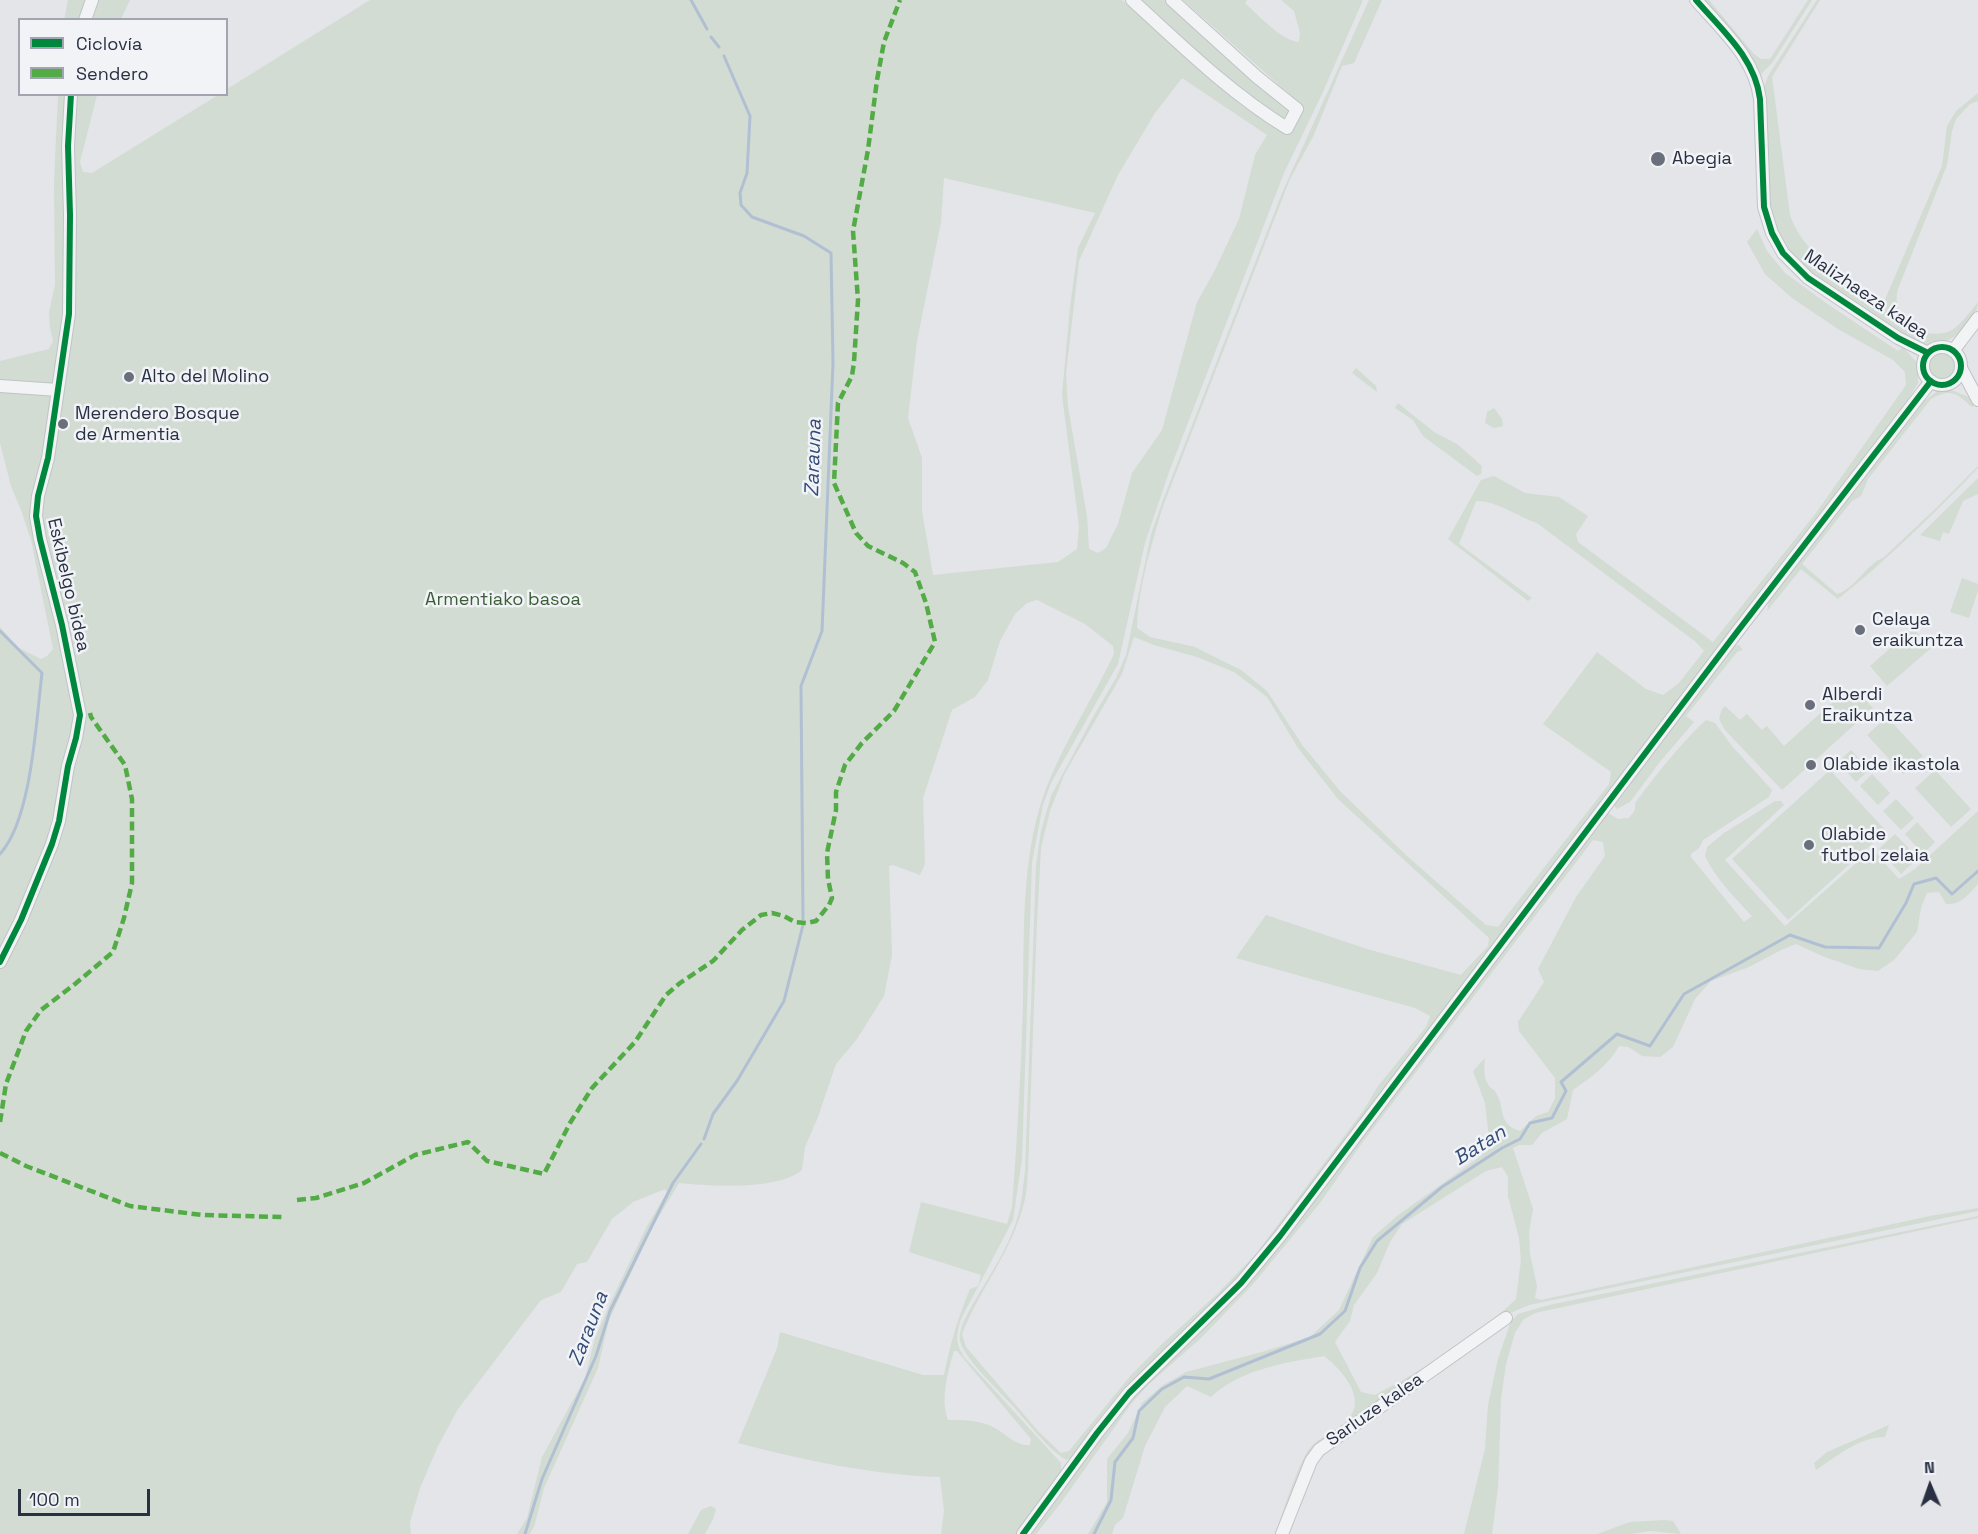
<!DOCTYPE html>
<meta charset="utf-8">
<style>
body{margin:0}
#map{position:relative;width:1978px;height:1534px;overflow:hidden;background:#e3e5e8;font-family:"Space Grotesk",sans-serif}
canvas{display:block}
.legend{position:absolute;left:18px;top:18px;width:210px;height:78px;box-sizing:border-box;background:#f1f3f7;border:2px solid #a1a5af;margin:0;padding:8px 10px;list-style:none;font-size:18px;color:#293042}
.legend li{display:flex;align-items:center;gap:12px;height:30px}
.legend b{width:30px;border:2px solid #a1a5af}
.north{position:absolute;left:1900px;top:1456px;width:60px;height:60px;-webkit-text-stroke:4px #f1f3f7;paint-order:stroke;rotate:358deg;font-size:16px;font-weight:700;line-height:24px;text-align:center;color:#293042}
.north::after{content:'';display:block;margin:auto;width:21px;height:27px;background:#293042;clip-path:polygon(50% 0,100% 100%,50% 72%,0 100%)}
.scale{position:absolute;left:18px;top:1489px;width:132px;height:27px;box-sizing:border-box;border:3px solid #293042;border-top:0;padding-left:8px;font-size:18px;line-height:21px;white-space:nowrap;color:#293042;-webkit-text-stroke:4px #f1f3f7;paint-order:stroke}
</style>
<div id="map">
<canvas width="1978" height="1534"></canvas>
<ul class="legend">
<li><b style="height:8px;background:#00873e"></b>Ciclovía</li>
<li><b style="height:8px;background:#53ab46"></b>Sendero</li>
</ul>
<div class="north">N</div>
<div class="scale">100 m</div>
</div>
<script>
const ctx = document.querySelector('canvas').getContext('2d');
ctx.lineJoin = 'round';
function fill(path, color) {
  ctx.fillStyle = color;
  ctx.fill(path, 'evenodd');
}
function trace(path, color, width, dash) {
  ctx.strokeStyle = color;
  ctx.lineWidth = width;
  ctx.lineCap = dash ? 'butt' : 'round';
  ctx.setLineDash(dash || []);
  ctx.stroke(path);
}
function label(font, color, halo, rows, align = 'center') {
  ctx.font = font + ' "Space Grotesk",sans-serif';
  ctx.lineWidth = 5;
  ctx.setLineDash([]);
  ctx.textBaseline = 'middle';
  ctx.strokeStyle = halo;
  ctx.fillStyle = color;
  for (const [text, x, y, turn = 0] of rows) {
    ctx.save();
    ctx.translate(x, y);
    ctx.rotate((+turn || 0) * Math.PI / 180);
    ctx.textAlign = isNaN(turn) ? turn : align;
    if (halo) ctx.strokeText(text, 0, 0);
    ctx.fillText(text, 0, 0);
    ctx.restore();
  }
}
const green = new Path2D(`
 M68 0H130L121 19 64 20Z
 M370 0H1122L1241 105 1270 125 1286 130 1299 106 1288 93 1183 0H1247L1245 3C1258 15 1282 41 1299 42L1300 33 1294 11 1281 0H1363L1322 94 1284 173 1169 472 1145 543 1118 664 1051 783 1043 805 1032 862 1022 1159 1013 1220 961 1319C956 1335 955 1342 964 1357L1061 1463V1471L1015 1534H941L944 1511 940 1477C873 1475 803 1460 738 1443L777 1348 780 1332 923 1375H944C950 1345 958 1317 970 1289L978 1286 981 1275 909 1252 921 1202 1007 1224 1012 1207C1017 1140 1021 1073 1023 1006 1024 938 1021 862 1043 797 1061 746 1091 703 1114 654L1113 646 1085 624 1037 600 1027 603 1015 614 1000 641 988 680 975 697 952 710 923 798 925 864 920 875 893 865 889 866 892 955 884 996 857 1039 836 1064 818 1117 805 1147 802 1170C776 1191 711 1186 679 1183L652 1228 609 1320 598 1368 544 1488 535 1524 530 1534H517L527 1518 542 1457 585 1378 595 1338 612 1299 647 1226 667 1192 665 1189 633 1202 612 1219 587 1262 577 1264 561 1292 541 1300 458 1409 438 1446 420 1488 410 1522 411 1534H0V627L19 648 41 659 47 656 53 649 31 540 21 510 11 486 0 443V361L49 349 53 341 50 328 49 312 55 285 54 182 58 95H97L80 162 83 172 92 173 218 95 226 94 227 89ZM1182 78 1267 135 1255 155 1239 219 1214 272 1197 302 1162 430 1132 473 1118 524 1106 548 1098 553 1089 549 1087 516 1068 407 1066 374 1079 261 1118 175 1155 113ZM944 178 1095 213 1078 248 1070 307 1062 395 1079 526 1077 549 1058 562 933 575 922 511V458L908 418 917 341 941 222ZM954 1351H957L1031 1439 1030 1445C1014 1446 1005 1432 991 1426 977 1420 963 1420 948 1420 940 1399 948 1371 954 1351Z
 M1140 0H1164L1181 13 1253 82 1290 109 1283 120 1213 68Z
 M1369 0H1382L1354 63 1342 66 1313 137 1290 179 1162 509C1151 547 1138 589 1137 628L1150 637 1195 647 1241 670 1267 691 1303 746 1340 791 1408 857 1486 925 1498 927 1609 784 1611 772 1543 724 1597 652 1646 689 1663 695 1679 683 1704 651 1696 642 1537 523C1519 517 1495 500 1476 501L1459 544 1532 598 1528 601 1448 539 1481 480 1494 476 1525 493 1559 497 1588 516 1576 534 1578 542 1713 642 1816 513 1906 385 1905 372 1893 360 1838 329 1792 298 1765 274 1747 242 1757 229 1767 251 1785 273 1826 303 1898 351 1903 347 1918 364V383L1904 406 1786 557 1247 1269 1215 1302 1125 1387 1092 1428 1072 1457 1067 1460C1051 1453 1025 1419 1012 1405 999 1391 964 1358 960 1341 958 1329 968 1313 974 1302 990 1275 1009 1247 1018 1216 1022 1202 1023 1186 1025 1171L1036 865 1041 831 1051 796 1093 717 1116 678 1126 655 1151 534 1163 500 1282 193ZM1134 637 1154 645 1197 657 1234 672 1267 697 1298 748 1338 799 1489 938 1488 946 1461 975 1367 949 1266 915 1236 958 1415 1008 1430 1016 1426 1027 1378 1086 1363 1111 1256 1254 1217 1294 1162 1344 1131 1375 1069 1451 1061 1453 1038 1431 966 1347 962 1334C980 1289 1012 1251 1024 1203 1027 1193 1027 1182 1028 1171L1037 921 1041 848 1050 811 1064 775 1122 674Z
 M1703 0H1709L1754 54 1761 59H1770L1808 0H1812L1772 63 1761 74 1736 38Z
 M1817 0H1820L1772 77 1790 215C1803 256 1850 280 1884 302L1942 166 1947 126 1956 111 1978 93V101L1970 104 1956 119 1952 131 1947 165 1898 289C1897 293 1896 299 1897 303 1900 327 1931 341 1952 330 1959 326 1973 309 1978 302 1978 312 1971 318 1965 325 1956 338 1943 346 1926 344 1904 341 1818 280 1799 263 1791 256 1785 246 1780 236 1760 197 1766 131 1764 87L1768 76Z
 M1928 366a14 14 0 1 1 28 0a14 14 0 1 1-28 0Z
 M1356 368 1376 386 1377 392 1352 373Z
 M1949 389 1971 398 1975 405 1972 407C1956 393 1951 388 1931 399L1868 479 1861 496 1852 501 1802 564 1837 594C1855 589 1866 564 1883 558L1932 512 1978 466V468C1934 514 1888 559 1838 599L1801 569 1767 611 1769 601 1922 402 1939 390Z
 M1398 403 1434 432 1457 444 1482 466 1481 474 1477 476 1423 436 1413 420 1395 408Z
 M1494 408 1502 419 1503 426 1494 428 1485 423 1487 412Z
 M1978 478V494L1963 501 1949 534 1943 532 1940 541 1920 535Z
 M1962 578 1978 584V591L1969 618 1950 612Z
 M1913 628 1931 648 1887 686 1870 666Z
 M1737 645H1739L1743 650 1737 652 1686 716 1694 722 1659 763 1630 802 1617 809 1614 806 1733 647Z
 M1847 689 1850 693 1855 689 1873 708 1782 790 1725 730 1719 719 1722 709 1725 706 1740 720 1747 714 1762 730 1767 726 1784 746Z
 M1887 717 1923 756 1903 774 1867 735Z
 M1706 720 1715 723 1732 746 1772 790 1769 797 1703 840 1699 848 1691 854V857L1744 922 1752 916C1734 897 1716 879 1705 856L1707 847 1724 833 1775 801H1781L1784 805 1725 860 1785 926 1872 849 1899 879 1915 869 1978 811V884C1968 895 1961 905 1946 904L1939 892 1927 893 1921 908 1917 932 1894 960 1878 971 1859 969 1822 956 1796 944 1781 950 1749 967 1711 981 1695 999 1673 1047 1660 1057 1642 1056 1628 1047 1619 1046C1608 1066 1591 1077 1573 1090L1567 1119 1542 1133 1532 1145H1519L1513 1148 1533 1209 1529 1232 1530 1254 1537 1286 1535 1298 1541 1300 1930 1216 1978 1208V1211L1529 1305 1508 1314 1319 1446 1279 1534H1275C1284 1510 1295 1473 1307 1452 1316 1438 1335 1432 1347 1421 1369 1399 1341 1369 1324 1356 1286 1362 1239 1370 1211 1397L1187 1386 1165 1407 1145 1446 1123 1518 1115 1525 1112 1534H1088L1107 1502V1459L1128 1433 1142 1403 1163 1385 1186 1372 1262 1352 1310 1337 1339 1310 1373 1237 1397 1216 1481 1156 1490 1146 1485 1103 1473 1071 1485 1058C1484 1068 1483 1077 1489 1086 1492 1090 1494 1088 1496 1093 1506 1109 1497 1124 1520 1131L1536 1116 1548 1112 1555 1098V1078L1519 1031 1518 1022 1544 982 1538 969 1576 897 1605 856 1603 842 1593 840 1362 1143 1320 1203 1254 1283 1201 1338 1148 1385 1131 1404 1060 1504 1036 1534H1029L1115 1416 1149 1379 1256 1276 1608 813 1618 819 1629 818 1635 810V803C1657 774 1679 745 1706 720ZM1502 1167 1508 1177V1196L1519 1238 1521 1260 1516 1299C1478 1336 1422 1371 1375 1395L1361 1392 1335 1342 1350 1321 1354 1305 1377 1273 1390 1242 1402 1224 1486 1171Z
 M1851 750 1869 770 1856 782 1838 762Z
 M1830 770 1886 831 1788 920 1732 859Z
 M1935 770 1971 809 1951 827 1915 788Z
 M1872 774 1890 793 1878 805 1860 786Z
 M1896 799 1914 818 1901 830 1883 811Z
 M1917 822 1935 842 1923 854 1905 834Z
 M1895 834 1918 858 1901 874 1879 849Z
 M1978 1216V1218L1535 1313 1523 1320 1515 1333 1506 1364 1501 1399 1498 1487 1492 1534H1464L1485 1449 1488 1405 1498 1359 1511 1321 1518 1314 1549 1305Z
 M1889 1425 1885 1437C1859 1437 1837 1456 1816 1470L1814 1463 1827 1452Z
 M711 1506 716 1509 713 1519 705 1534H688L701 1510Z
 M1665 1520 1673 1521 1681 1534 1650 1531 1631 1534H1597L1630 1522Z`);
const stream = new Path2D(`
 M691 0 707 29
 M711 37 719 47
 M724 56 750 116 747 173 740 193 741 205 752 217 804 236 831 253 833 363 822 631 801 686 803 919
 M0 631 42 673C36 721 32 819 0 854
 M704 1139 713 1114 737 1081 784 1001 803 925
 M525 1534 542 1479 596 1356 610 1311 673 1183 701 1144
 M1094 1534 1111 1500 1115 1462 1133 1438 1139 1411 1162 1389 1184 1377 1209 1379 1320 1334 1345 1311 1360 1268 1377 1241 1442 1187 1502 1148 1520 1139 1530 1123 1552 1118 1566 1091 1561 1082 1617 1034 1650 1046 1684 994 1790 935 1825 947 1879 948 1906 903 1914 884 1936 878 1952 894 1978 871`);
const minor = new Path2D(`
 M1132 0C1181 45 1230 93 1287 128L1297 109 1257 77 1172 0
 M1696 0C1722 30 1755 58 1760 99L1764 207 1772 233 1783 253 1808 278 1898 338 1928 353
 M85 20 92 0
 M1923 366a19 19 0 1 1 38 0a19 19 0 1 1-38 0Z
 M1953 351 1978 318
 M1961 368 1978 400
 M0 386 58 390
 M0 962 21 920 52 844 59 821 68 766 76 738 80 715 62 625 40 539 36 516 38 496 48 458 69 314 70 215 68 146 71 94
 M1023 1534 1097 1433 1129 1393 1241 1283 1280 1236 1737 632 1931 381
 M1282 1534 1311 1461 1319 1450 1506 1318`);
const quiet = new Path2D(`
 M0 1122 6 1084 26 1031 41 1010 75 984 113 952 124 918 132 883V799L125 765 91 717 90 713
 M0 1153 26 1166 130 1206 202 1215 282 1217
 M297 1200 316 1198 364 1183 415 1155 468 1142 487 1161 544 1174 570 1123 592 1088 635 1042 666 995 680 983 713 961 742 930 761 915 772 913 784 916 795 922 807 923 816 921 829 905 832 898 828 879 827 853 836 810V792L845 765 862 743 894 711 935 642 926 603 915 572 903 563 868 546 856 533 834 483 838 403 852 376 854 362 858 300 853 231 868 150 877 80 884 42 900 0`);
const cycleway = new Path2D(`
 M1696 0C1722 30 1755 58 1760 99L1764 207 1772 233 1783 253 1808 278 1898 338 1928 353
 M1923 366a19 19 0 1 1 38 0a19 19 0 1 1-38 0Z
 M0 962 21 920 52 844 59 821 68 766 76 738 80 715 62 625 40 539 36 516 38 496 48 458 69 314 70 215 68 146 71 94
 M1023 1534 1097 1433 1129 1393 1241 1283 1280 1236 1737 632 1931 381`);
const markers = [
 [1658,159,8,"#6a6f7c"],
 [129,377,6,"#6a6f7c"],
 [63,424,6,"#6a6f7c"],
 [1860,630,6,"#6a6f7c"],
 [1810,705,6,"#6a6f7c"],
 [1811,765,6,"#6a6f7c"],
 [1809,845,6,"#6a6f7c"]
];
const poiNames = [
 ["Abegia",1672,159],
 ["Alto del Molino",141,377],
 ["Merendero Bosque",75,414],
 ["de Armentia",75,435],
 ["Celaya",1872,620],
 ["eraikuntza",1872,641],
 ["Alberdi",1822,695],
 ["Eraikuntza",1822,716],
 ["Olabide ikastola",1823,765],
 ["Olabide",1821,835],
 ["futbol zelaia",1821,856]
];
const streetNames = [
 ["Malizhaeza kalea",1866,295,34],
 ["Eskibelgo bidea",68,585,77],
 ["Sarluze kalea",1375,1410,-35]
];
const parkNames = [
 ["Armentiako basoa",503,600]
];
const waterNames = [
 ["Zarauna",814,458,-88],
 ["Batan",1480,1146,-32],
 ["Zarauna",589,1329,-69]
];
fill(green, '#d2dcd3');
trace(stream, '#b1bfd3', 3);
trace(minor, '#c1c3c6', 14);
trace(minor, '#f2f3f5', 12);
trace(quiet, '#53ab46', 4.5, [9, 4.5]);
trace(cycleway, '#00873e', 6);
for (const [x, y, r, color] of markers) {
  const dot = new Path2D();
  dot.arc(x, y, r, 0, 2 * Math.PI);
  ctx.fillStyle = color;
  ctx.fill(dot);
  trace(dot, '#f1f3f7', 2);
}
label('18px', '#293042', '#f1f3f7', poiNames, 'left');
label('18px', '#293042', '#f1f3f7', streetNames);
label('18px', '#3b5e36', '#f1f3f7', parkNames);
label('italic 20px', '#334c77', '#f1f3f7', waterNames);
</script>
